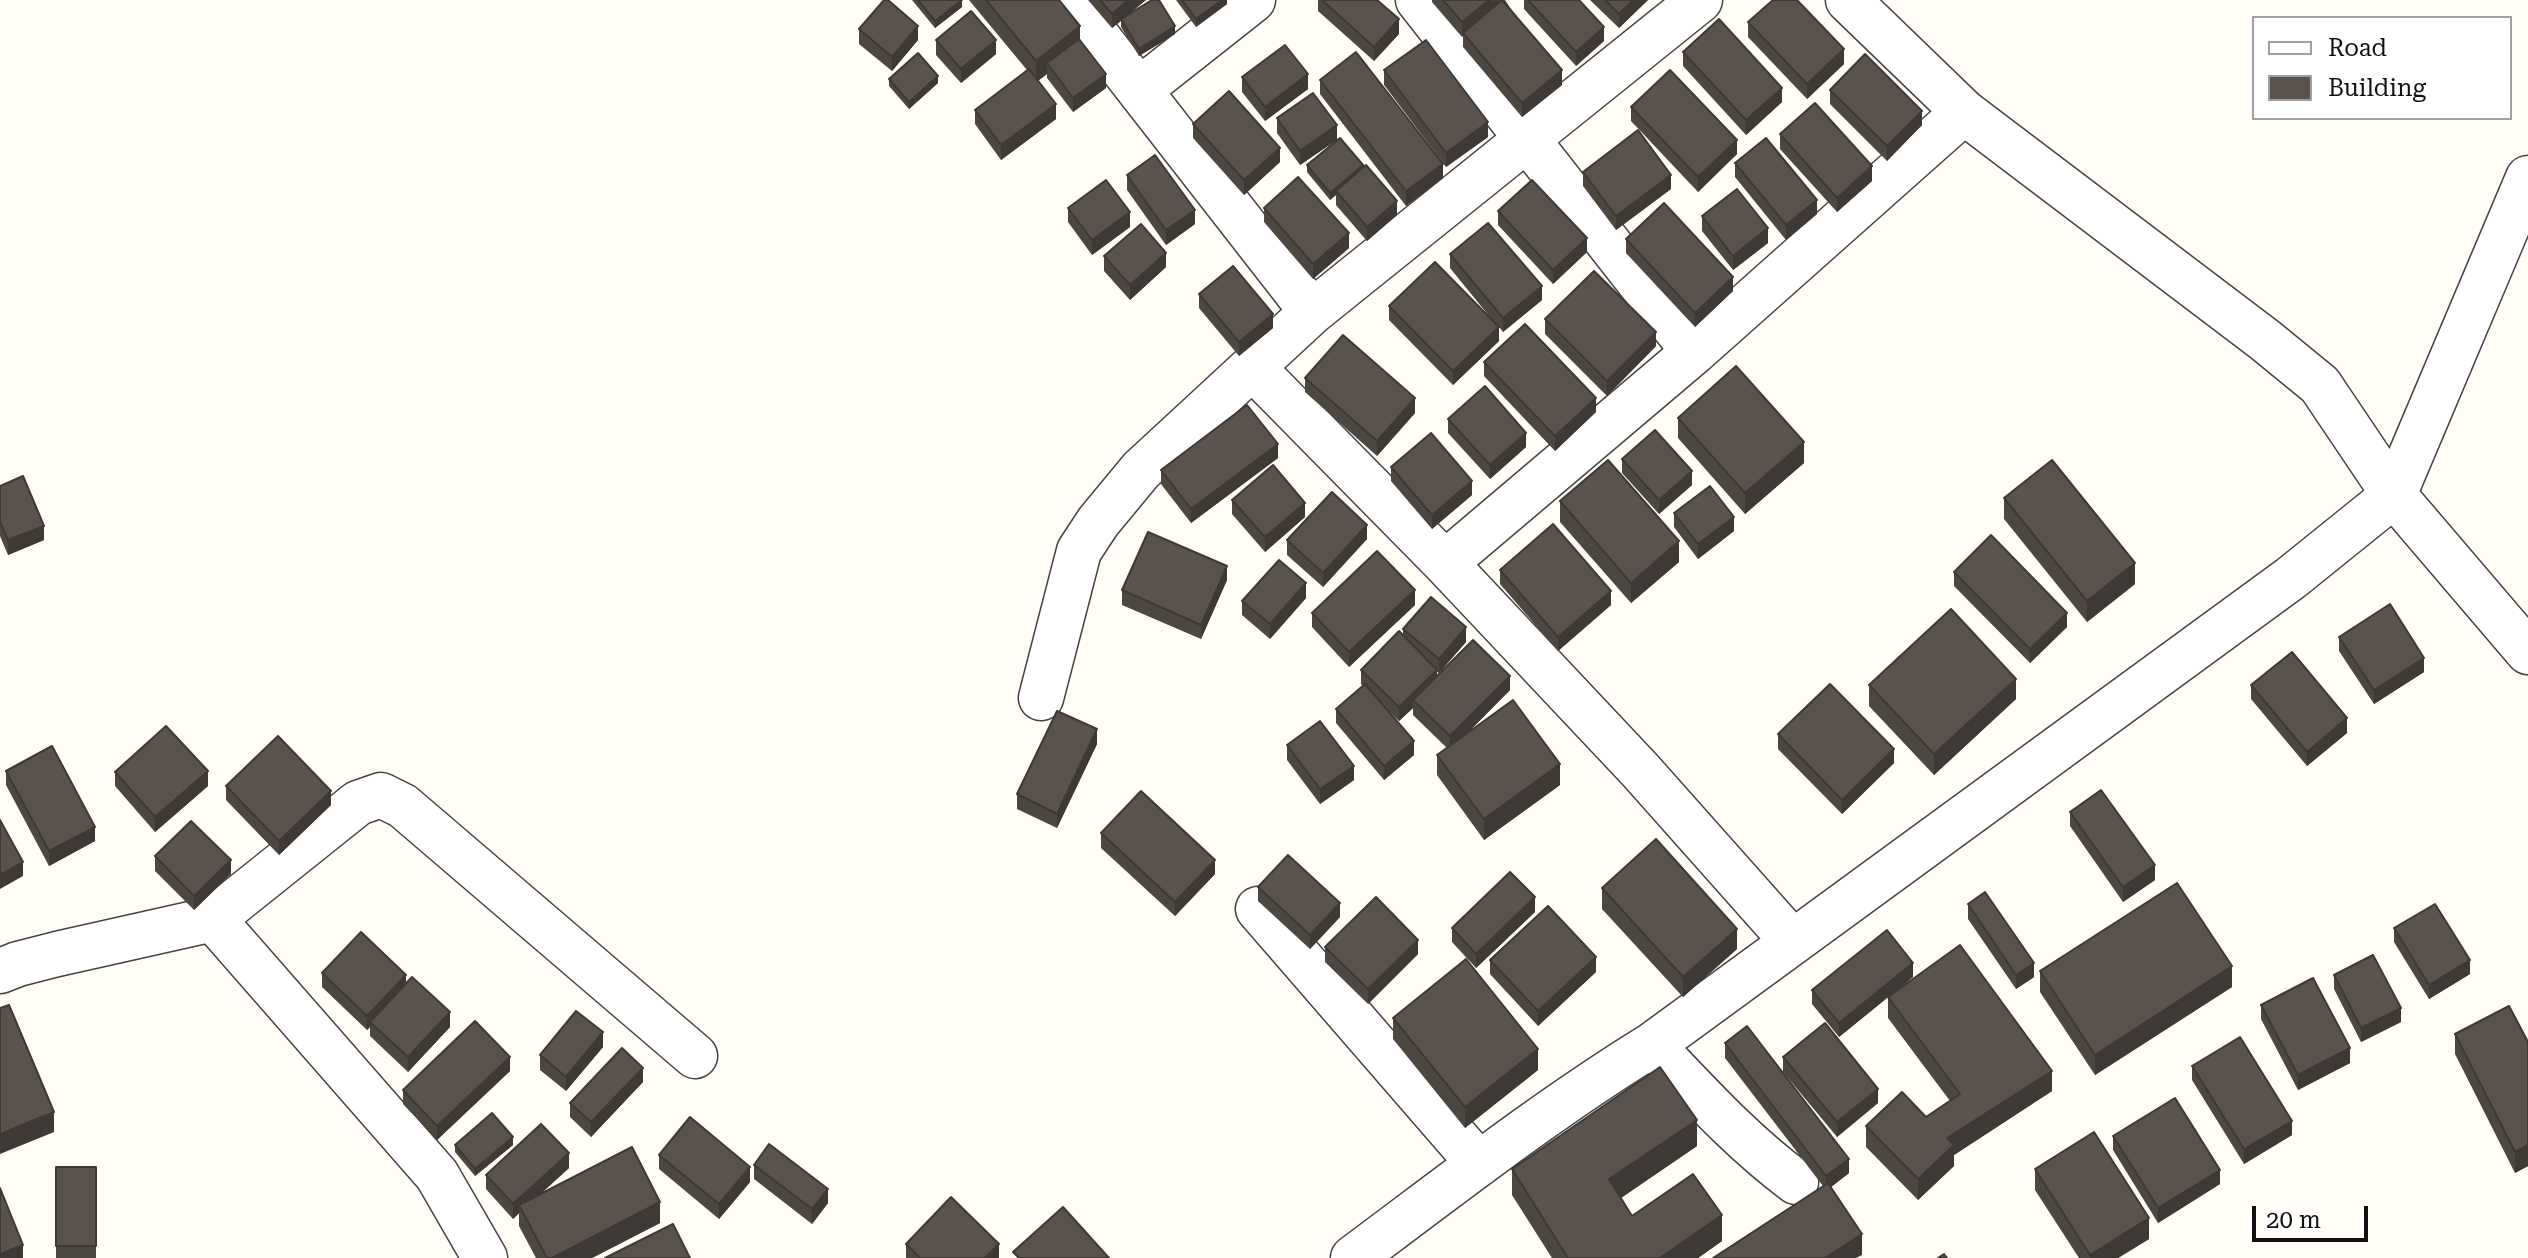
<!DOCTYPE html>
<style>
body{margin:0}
#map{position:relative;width:2528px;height:1258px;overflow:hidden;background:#fffdf5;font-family:"Roboto Serif",serif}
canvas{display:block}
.legend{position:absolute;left:2252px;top:16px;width:260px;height:104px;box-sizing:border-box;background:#fff;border:2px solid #a0a0a0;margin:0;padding:10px 14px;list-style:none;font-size:24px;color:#111}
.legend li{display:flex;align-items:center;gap:16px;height:40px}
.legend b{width:40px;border:2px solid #a0a0a0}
.scale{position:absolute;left:2252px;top:1206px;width:116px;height:36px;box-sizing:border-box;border:4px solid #111;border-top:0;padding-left:10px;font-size:24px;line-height:28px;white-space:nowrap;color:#111;-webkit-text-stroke:6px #fff;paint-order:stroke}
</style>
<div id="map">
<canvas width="2528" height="1258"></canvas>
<ul class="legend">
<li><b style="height:10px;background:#fff"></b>Road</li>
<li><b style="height:22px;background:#5a524d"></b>Building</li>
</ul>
<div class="scale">20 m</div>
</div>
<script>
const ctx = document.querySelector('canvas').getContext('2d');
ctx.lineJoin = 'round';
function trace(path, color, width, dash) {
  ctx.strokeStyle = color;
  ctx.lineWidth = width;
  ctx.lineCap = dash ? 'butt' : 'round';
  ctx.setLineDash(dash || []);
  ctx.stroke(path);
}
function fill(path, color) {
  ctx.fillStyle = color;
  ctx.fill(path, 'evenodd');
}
const minor = new Path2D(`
 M1069 0 1312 312
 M1418 0 1694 352
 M1848 0 1964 112 2265 340 2320 385 2394 495 2528 652
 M1139 90 1253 0
 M1254 369 1445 563 1640 770 1792 941
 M1445 563 1694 352 1964 112
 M1041 698 1079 551 1098 522 1141 470 1312 312 1700 0
 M1258 909 1479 1164
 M0 971 18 964 57 954 213 919
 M1652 1045C1698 1093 1742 1142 1796 1182
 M485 1258 437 1175 213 919 358 803 381 795 403 806 695 1056
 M1353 1258C1451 1185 1548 1109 1652 1045L2291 578 2394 495 2528 178`);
const wall = new Path2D(`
 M912 0H962V7L935 28Z
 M969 0H1059L1106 88 1073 112 1047 78V74L1038 81 1056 119 1001 160 975 124V110L1027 70Z
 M1088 0H1146L1129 14 1175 34 1139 56 1121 27V21L1112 28Z
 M1176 0H1227V4L1196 27Z
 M1318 0H1377L1399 34 1374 61 1318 11Z
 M1432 0H1505L1562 85 1522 117 1463 47V36L1462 37 1432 2Z
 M1524 0H1579L1604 41 1576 66 1524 9Z
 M1590 0H1648L1619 28Z
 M1748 22 1844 64 1807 99 1748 37Z
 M859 29 918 40 892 71 859 44Z
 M936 40 996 54 961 83 936 55Z
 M1683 52 1782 102 1746 135 1683 66Z
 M1384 70 1488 137 1446 167 1384 85Z
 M1242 77 1308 89 1265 121 1242 92Z
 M889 79 938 83 909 109 889 86Z
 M1320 80 1443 178 1406 206 1320 94Z
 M1830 90 1922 125 1887 161 1830 104Z
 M1631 107 1737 154 1698 192 1631 121Z
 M1277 118 1337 140 1363 168 1397 215 1367 241 1336 205V195L1330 200 1307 172V165L1336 140 1300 165 1277 133Z
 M1193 124 1280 162 1244 195 1193 138Z
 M1780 134 1872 181 1837 212 1780 149Z
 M1735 163 1817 214 1786 240 1735 177Z
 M1583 172 1671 189 1616 230 1583 186Z
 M1127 175 1195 224 1166 245 1127 190Z
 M1068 208 1130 227 1092 255 1068 222Z
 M1264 208 1349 248 1313 279 1264 222Z
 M1498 211 1587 252 1553 284 1498 225Z
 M1702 216 1768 243 1733 270 1702 231Z
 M1626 239 1733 291 1695 327 1626 253Z
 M1450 254 1542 300 1503 332 1499 327V341L1453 385 1389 320V306L1498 327 1450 268Z
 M1104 256 1166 267 1130 300 1104 271Z
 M1199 294 1273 328 1239 356 1199 308Z
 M1545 319 1656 346 1607 396 1545 334Z
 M1484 362 1596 412 1555 451 1484 376Z
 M1305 378 1415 413 1377 456 1305 392Z
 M1678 418 1804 463 1745 514 1678 438Z
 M1448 419 1526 447 1490 479 1448 433Z
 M1278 458 1191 523 1161 484V470Z
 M1622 459 1692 485 1659 514 1622 473Z
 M1391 467 1472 495 1432 529 1391 481Z
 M0 486 44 540 8 555 0 536Z
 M2004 498 2135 584 2087 622 2004 519Z
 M1232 500 1305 517 1265 552 1232 514Z
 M1560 501 1679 562 1631 603 1560 522Z
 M1674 513 1734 531 1698 559 1674 527Z
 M1367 539 1323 587 1287 555V540Z
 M1500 570 1611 605 1558 651 1500 584Z
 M1954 572 2067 627 2030 663 1954 586Z
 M1227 580 1201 639 1122 605V590Z
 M1306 598 1270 639 1242 615V601Z
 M1415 605 1349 667 1312 627V613Z
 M1403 629 1466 642 1439 673 1437 672V676L1510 690 1467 733 1560 785 1484 840 1437 775V755L1447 748 1413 715V708L1399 721 1385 707 1414 755 1384 780 1336 723V709L1363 686 1361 684V670L1403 635Z
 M2339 637 2424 672 2374 704 2339 651Z
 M1869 685 2016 699 1934 775 1869 706Z
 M2251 685 2347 733 2307 766 2251 699Z
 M1778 734 1894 763 1842 814 1778 749Z
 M1097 744 1057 828 1017 809V794Z
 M1287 745 1354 780 1320 804 1287 760Z
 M6 771 95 841 49 866 6 785Z
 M115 772 208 786 155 832 115 786Z
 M226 786 331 805 279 855 226 800Z
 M2070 812 2155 880 2123 902 2070 826Z
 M1101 833 1215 874 1175 916 1101 848Z
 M155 856 231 874 194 910 155 871Z
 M1258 887 1340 917 1310 949 1258 901Z
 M1602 888 1737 949 1683 997 1602 909Z
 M1968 904 2034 977 2016 989 1968 919Z
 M1535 912 1476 968 1452 942V928Z
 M2394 928 2470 974 2429 999 2394 942Z
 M1325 947 1418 954 1368 1004 1325 962Z
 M1490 960 1596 972 1538 1026 1490 974Z
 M2040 971 2232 987 2095 1075 2040 992Z
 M322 973 406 983 450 1027 408 1072 370 1036V1027L367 1030 322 987Z
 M2334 975 2401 1022 2361 1042 2334 989Z
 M1913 977 1892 995 2052 1091 1954 1155V1166L1918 1200 1866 1147V1126L1926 1117 1950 1101 1888 1018V997L1839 1037 1812 1004V990Z
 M2261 1005 2350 1063 2298 1090 2261 1019Z
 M1393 1018 1538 1070 1465 1128 1393 1039Z
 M2455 1034 2528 1042V1166L2515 1173 2455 1054Z
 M1725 1043 1849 1173 1831 1187 1862 1255 1823 1186 1725 1058Z
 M603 1047 566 1091 540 1070V1055Z
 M1783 1057 1878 1103 1837 1137 1783 1072Z
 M2192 1066 2292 1135 2244 1164 2192 1080Z
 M510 1071 437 1140 403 1104V1090Z
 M643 1082 591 1137 570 1117V1103Z
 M2113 1136 2220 1184 2158 1223 2113 1150Z
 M455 1145H513L475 1176 455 1152Z
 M1697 1146 1621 1198 1632 1216 1722 1241 1698 1258H1552L1512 1195V1169Z
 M659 1155 750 1182 719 1219 659 1169Z
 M754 1165 828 1203 812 1224 754 1179Z
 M56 1167H96V1258H56Z
 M569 1168 540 1194 660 1223 592 1258H536L519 1226V1213L513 1219 486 1189V1175Z
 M2035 1169 2149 1239 2118 1258H2079L2035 1190Z
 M906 1244 999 1258H906Z`);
const shadedWall = new Path2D(`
 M962 0V7L935 28V21Z
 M1128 0H1146L1112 28V14Z
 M1222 0H1227V4L1196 27V19Z
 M1489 0 1505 1 1463 33 1462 37V22Z
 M1633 0H1648L1619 28V14Z
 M1399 19V34L1374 61V47Z
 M918 26V40L892 71V57Z
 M1080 26V47L1047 63V74L1036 82V61Z
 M1175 26V34L1139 56V49Z
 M1604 27V41L1576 66V52Z
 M996 40V54L961 83V69Z
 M1844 49V64L1807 99V84Z
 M1562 70V85L1522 117V103Z
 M1106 74V88L1073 112V98Z
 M1308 74V89L1265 121V107Z
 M938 76V83L909 109V102Z
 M1782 88V102L1746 135V120Z
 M1056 104V119L1001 160V145Z
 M1922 111V125L1887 161V146Z
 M1488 122V137L1446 167V153Z
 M1337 125V140L1300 165V151Z
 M1737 140V154L1698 192V177Z
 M1280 148V162L1244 195V180Z
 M1443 164V178L1406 206V191Z
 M1363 165V172L1336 191V195L1330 200V193Z
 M1872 166V181L1837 212V198Z
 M1671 175V189L1616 230V216Z
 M1817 200V214L1786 240V225Z
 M1397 201V215L1367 241V227Z
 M1195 210V224L1166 245V230Z
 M1130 212V227L1092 255V240Z
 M1768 228V243L1733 270V256Z
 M1349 233V248L1313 279V264Z
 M1587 238V252L1553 284V270Z
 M1166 253V267L1130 300V285Z
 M1733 277V291L1695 327V313Z
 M1542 286V300L1503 332V318Z
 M1273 314V328L1239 356V342Z
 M1499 327V341L1453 385V371Z
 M1656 332V346L1607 396V381Z
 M1415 398V413L1377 456V441Z
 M1596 398V412L1555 451V436Z
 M1526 433V447L1490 479V465Z
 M1804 442V463L1745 514V493Z
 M1278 444V458L1191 523V509Z
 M1692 471V485L1659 514V500Z
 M1472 481V495L1432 529V515Z
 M1305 503V517L1265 552V537Z
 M1734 517V531L1698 559V544Z
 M1367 525V539L1323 587V573Z
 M44 526V540L8 555V540Z
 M1679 541V562L1631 603V583Z
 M2135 563V584L2087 622V601Z
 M1227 566V580L1201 639V625Z
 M1306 583V598L1270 639V624Z
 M1415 590V605L1349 667V652Z
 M1611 591V605L1558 651V637Z
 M2067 613V627L2030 663V649Z
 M1466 627V642L1439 673V659Z
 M2424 658V672L2374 704V690Z
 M1437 670V684L1413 700V708L1399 721V707Z
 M1510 676V690L1450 751V736Z
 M2016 679V699L1934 775V754Z
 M2347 718V733L2307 766V752Z
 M1097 729V744L1057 828V814Z
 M1414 741V755L1384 780V766Z
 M1894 749V763L1842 814V800Z
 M1560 764V785L1484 840V819Z
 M1354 766V780L1320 804V789Z
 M208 771V786L155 832V817Z
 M331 791V805L279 855V841Z
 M95 827V841L49 866V851Z
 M231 860V874L194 910V896Z
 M1215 860V874L1175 916V902Z
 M23 862V876L0 889V875Z
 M2155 865V880L2123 902V887Z
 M1535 897V912L1476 968V954Z
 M1340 903V917L1310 949V935Z
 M1737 929V949L1683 997V977Z
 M1418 940V954L1368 1004V989Z
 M1596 957V972L1538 1026V1011Z
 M2470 960V974L2429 999V985Z
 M1913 963V977L1839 1037V1023Z
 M2034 963V977L2016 989V975Z
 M2232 966V987L2095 1075V1055Z
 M406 975V989L370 1022V1027L367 1030V1016Z
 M2401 1008V1022L2361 1042V1028Z
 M450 1012V1027L408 1072V1057Z
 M603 1032V1047L566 1091V1077Z
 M2350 1048V1063L2298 1090V1075Z
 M1538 1049V1070L1465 1128V1107Z
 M510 1057V1071L437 1140V1126Z
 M643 1068V1082L591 1137V1122Z
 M2052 1071V1091L1954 1155V1166L1918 1200V1179L1947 1138Z
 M1878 1089V1103L1837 1137V1122Z
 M54 1112V1132L0 1154V1134Z
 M1697 1120V1146L1609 1206V1179Z
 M2292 1121V1135L2244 1164V1149Z
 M513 1137V1145L475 1176V1169Z
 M2528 1145V1166L2515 1173V1152Z
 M569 1153V1168L522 1211 519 1205V1213L513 1219V1204Z
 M1849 1159V1173L1826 1191V1176Z
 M750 1167V1182L719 1219V1204Z
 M2220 1170V1184L2158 1223V1208Z
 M828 1189V1203L812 1224V1209Z
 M660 1202V1223L592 1258H552Z
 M1722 1215V1241L1698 1258H1660Z
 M2149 1218V1239L2118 1258H2090V1255Z
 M1862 1234V1255L1856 1258H1825Z
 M999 1244V1258H985Z
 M23 1245V1258H0V1254Z`);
const building = new Path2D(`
 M884 0H888L918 26 892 57 859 29Z
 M918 0H962L935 21Z
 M986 0H1059L1080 26 1036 61Z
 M1100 0H1128L1112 14Z
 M1152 0H1159L1175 26 1139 49 1121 19Z
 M1182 0H1222L1196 19Z
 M1322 0H1377L1399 19 1374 47Z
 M1443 0H1489L1462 22Z
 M1502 0 1562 70 1522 103 1463 33Z
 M1528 0H1579L1604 27 1576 52Z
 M1605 0H1633L1619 14Z
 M1773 0H1797L1844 49 1807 84 1748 22Z
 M971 11 996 40 961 69 936 40Z
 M1719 19 1782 88 1746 120 1683 52Z
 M1079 39 1106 74 1073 98 1047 63Z
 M1426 40 1488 122 1446 153 1384 70Z
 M1285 45 1308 74 1265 107 1242 77Z
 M1356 52 1443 164 1406 191 1320 80Z
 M918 53 938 76 909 102 889 79Z
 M1865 54 1922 111 1887 146 1830 90Z
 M1029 69 1056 104 1001 145 975 110Z
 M1670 70 1737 140 1698 177 1631 107Z
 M1229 91 1280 148 1244 180 1193 124Z
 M1313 93 1337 125 1300 151 1277 118Z
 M1815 103 1872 166 1837 198 1780 134Z
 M1638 130 1671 175 1616 216 1583 172Z
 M1340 138 1363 165 1330 193 1307 165Z
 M1766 138 1817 200 1786 225 1735 163Z
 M1155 155 1195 210 1166 230 1127 175Z
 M1366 165 1397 201 1367 227 1336 191Z
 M1298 177 1349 233 1313 264 1264 208Z
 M1106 180 1130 212 1092 240 1068 208Z
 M1532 180 1587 238 1553 270 1498 211Z
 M1737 189 1768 228 1733 256 1702 216Z
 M1664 203 1733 277 1695 313 1626 239Z
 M1488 223 1542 286 1503 318 1450 254Z
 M1141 224 1166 253 1130 285 1104 256Z
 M1435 262 1499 327 1453 371 1389 306Z
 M1233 266 1273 314 1239 342 1199 294Z
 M1594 271 1656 332 1607 381 1545 319Z
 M1525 324 1596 398 1555 436 1484 362Z
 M1343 335 1415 398 1377 441 1305 378Z
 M1736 366 1804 442 1745 493 1678 418Z
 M1485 386 1526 433 1490 465 1448 419Z
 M1247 405 1278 444 1191 509 1161 470Z
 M1655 430 1692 471 1659 500 1622 459Z
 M1431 433 1472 481 1432 515 1391 467Z
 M1608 460 1679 541 1631 583 1560 501Z
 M2052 460 2135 563 2087 601 2004 498Z
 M1273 465 1305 503 1265 537 1232 500Z
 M23 476 44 526 8 540 0 522V486Z
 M1710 486 1734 517 1698 544 1674 513Z
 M1332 492 1367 525 1323 573 1287 540Z
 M1553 524 1611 591 1558 637 1500 570Z
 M1148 532 1227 566 1201 625 1122 590Z
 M1991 535 2067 613 2030 649 1954 572Z
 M1377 551 1415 590 1349 652 1312 613Z
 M1279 560 1306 583 1270 624 1242 601Z
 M1431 597 1466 627 1439 659 1403 629Z
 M2390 604 2424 658 2374 690 2339 637Z
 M1951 609 2016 679 1934 754 1869 685Z
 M1399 631 1437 670 1399 707 1361 670Z
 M1473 640 1510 676 1450 736 1413 700Z
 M2292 652 2347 718 2307 752 2251 685Z
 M1365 684 1414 741 1384 766 1336 709Z
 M1830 684 1894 749 1842 800 1778 734Z
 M1513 700 1560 764 1484 819 1437 755Z
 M1057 711 1097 729 1057 814 1017 794Z
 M1320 721 1354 766 1320 789 1287 745Z
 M166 726 208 771 155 817 115 772Z
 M278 736 331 791 279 841 226 786Z
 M52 746 95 827 49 851 6 771Z
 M2101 790 2155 865 2123 887 2070 812Z
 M1141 791 1215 860 1175 902 1101 833Z
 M0 820 23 862 0 875Z
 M191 821 231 860 194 896 155 856Z
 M1656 839 1737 929 1683 977 1602 888Z
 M1288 855 1340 903 1310 935 1258 887Z
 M1510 872 1535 897 1476 954 1452 928Z
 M2177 883 2232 966 2095 1055 2040 971Z
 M1985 892 2034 963 2016 975 1968 904Z
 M1376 897 1418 940 1368 989 1325 947Z
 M2435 904 2470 960 2429 985 2394 928Z
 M1548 906 1596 957 1538 1011 1490 960Z
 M1887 930 1913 963 1839 1023 1812 990Z
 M361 932 406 975 367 1016 322 973Z
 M1960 945 2052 1071 1947 1138 1954 1145 1918 1179 1866 1126 1902 1092 1926 1117 1960 1094 1888 997Z
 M2373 955 2401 1008 2361 1028 2334 975Z
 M1466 959 1538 1049 1465 1107 1393 1018Z
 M412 977 450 1012 408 1057 370 1022Z
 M2313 978 2350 1048 2298 1075 2261 1005Z
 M9 1005 54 1112 0 1134V1008Z
 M2509 1006 2528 1042V1145L2515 1152 2455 1034Z
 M576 1011 603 1032 566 1077 540 1055Z
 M475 1021 510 1057 437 1126 403 1090Z
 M1825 1023 1878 1089 1837 1122 1783 1057Z
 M1747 1026 1849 1159 1826 1176 1725 1043Z
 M2240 1037 2292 1121 2244 1149 2192 1066Z
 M622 1048 643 1068 591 1122 570 1103Z
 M1660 1067 1697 1120 1609 1179 1632 1216 1693 1174 1722 1215 1660 1258H1568L1512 1169Z
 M2175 1098 2220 1170 2158 1208 2113 1136Z
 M492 1113 513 1137 475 1169 455 1145Z
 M690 1117 750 1167 719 1204 659 1155Z
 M541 1124 569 1153 513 1204 486 1175Z
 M2094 1132 2149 1218 2090 1255 2035 1169Z
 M769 1144 828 1189 812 1209 754 1165Z
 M632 1147 660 1202 552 1258H547L519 1205Z
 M56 1167H96V1246H56Z
 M1828 1183 1862 1234 1825 1258H1713Z
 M0 1188 23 1245 0 1254Z
 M951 1197 999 1244 985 1258H920L906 1244Z
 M1063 1207 1109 1258H1019L1013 1252Z
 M673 1224 690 1258H605Z
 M1944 1254 1947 1258H1938Z`);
trace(minor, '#444', 47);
trace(minor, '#fff', 44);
fill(wall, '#4d4742');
fill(shadedWall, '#3f3936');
fill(building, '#5a524d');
trace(building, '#3f3936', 2);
</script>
